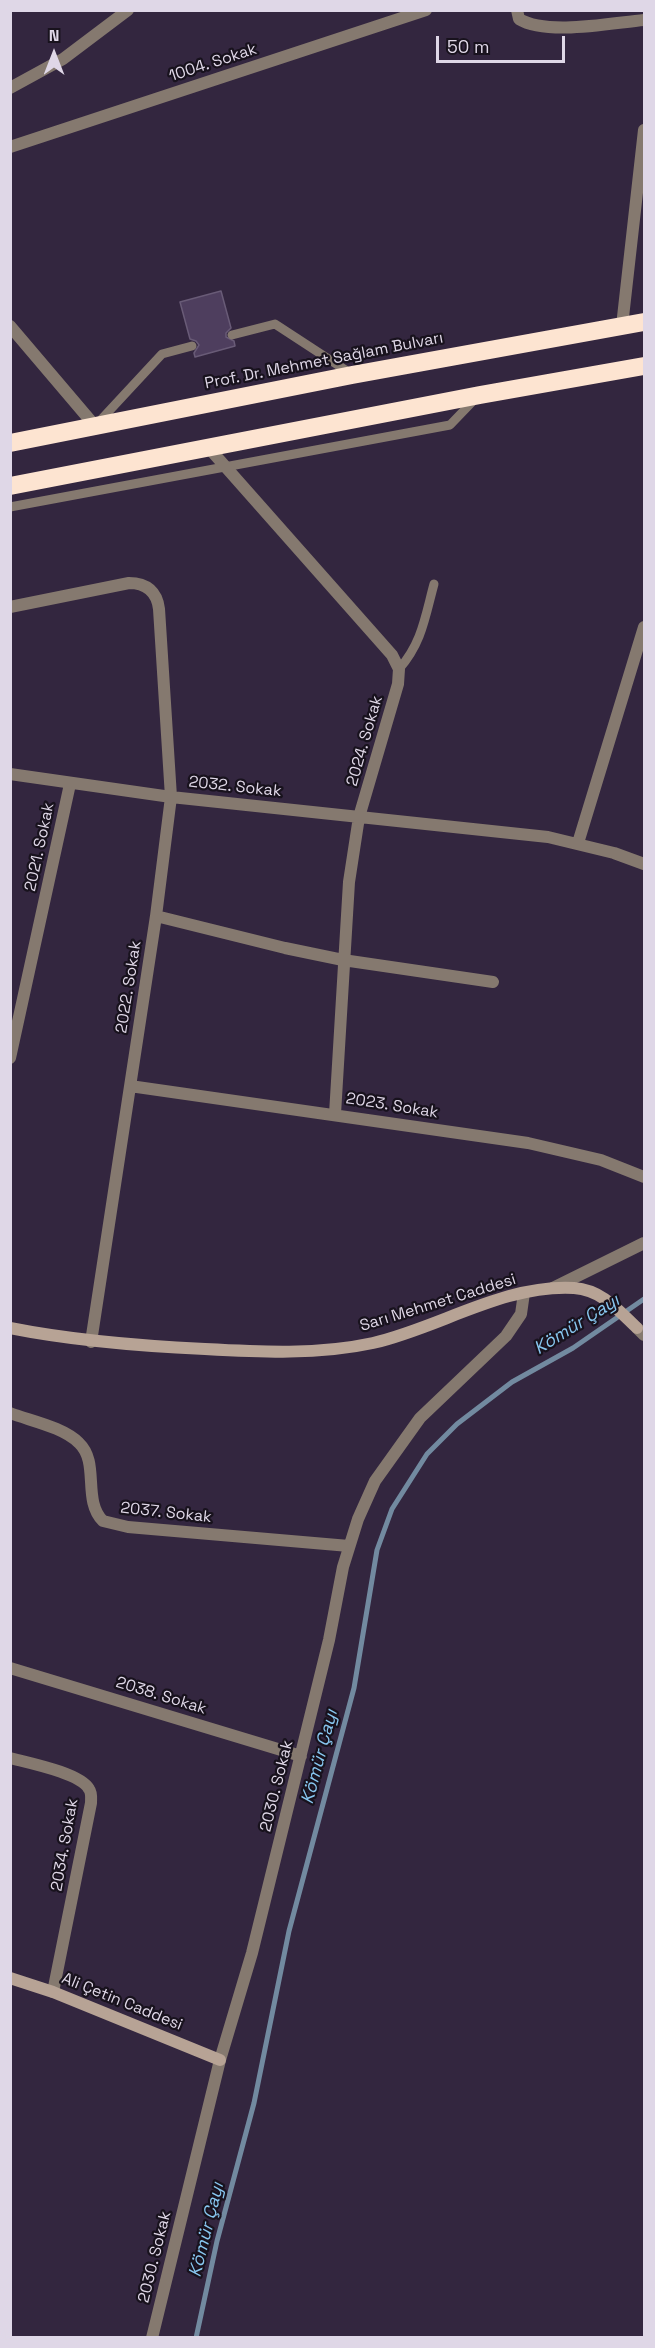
<!DOCTYPE html>
<meta charset="utf-8">
<style>
body{margin:0}
#map{position:relative;width:655px;height:2348px;overflow:hidden;background:#33263f;font-family:"Space Grotesk",sans-serif}
canvas{display:block}
.frame{position:absolute;inset:0;border:12px solid #dfd7e7;pointer-events:none}
.north{position:absolute;left:24px;top:24px;width:60px;height:60px;-webkit-text-stroke:4px #18121d;paint-order:stroke;rotate:0deg;font-size:16px;font-weight:700;line-height:24px;text-align:center;color:#dfd7e7}
.north::after{content:'';display:block;margin:auto;width:21px;height:27px;background:#dfd7e7;clip-path:polygon(50% 0,100% 100%,50% 72%,0 100%)}
.scale{position:absolute;left:436px;top:36px;width:129px;height:27px;box-sizing:border-box;border:3px solid #dfd7e7;border-top:0;padding-left:8px;font-size:18px;line-height:21px;white-space:nowrap;color:#dfd7e7;-webkit-text-stroke:4px #18121d;paint-order:stroke}
</style>
<div id="map">
<canvas width="655" height="2348"></canvas>
<div class="frame"></div>
<div class="north">N</div>
<div class="scale">50 m</div>
</div>
<script>
const ctx = document.querySelector('canvas').getContext('2d');
ctx.lineJoin = 'round';
function trace(path, color, width, dash) {
  ctx.strokeStyle = color;
  ctx.lineWidth = width;
  ctx.lineCap = dash ? 'butt' : 'round';
  ctx.setLineDash(dash || []);
  ctx.stroke(path);
}
function fill(path, color) {
  ctx.fillStyle = color;
  ctx.fill(path, 'evenodd');
}
function label(font, color, halo, rows, align = 'center') {
  ctx.font = font + ' "Space Grotesk",sans-serif';
  ctx.lineWidth = 4.5;
  ctx.setLineDash([]);
  ctx.textBaseline = 'middle';
  ctx.strokeStyle = halo;
  ctx.fillStyle = color;
  for (const [text, x, y, turn = 0] of rows) {
    ctx.save();
    ctx.translate(x, y);
    ctx.rotate((+turn || 0) * Math.PI / 180);
    ctx.textAlign = isNaN(turn) ? turn : align;
    if (halo) ctx.strokeText(text, 0, 0);
    ctx.fillText(text, 0, 0);
    ctx.restore();
  }
}
const stream = new Path2D(`
 M196 2338 217 2241 254 2103 289 1931 354 1688 377 1550 392 1509 427 1454 457 1424 512 1382 573 1348 644 1299`);
const building = new Path2D(`
 M221 291 231 328 226 333V337L234 341 235 346 195 357 194 353 199 345 196 341 190 339 180 302Z`);
const lane = new Path2D(`
 M232 335 275 324 350 373
 M97 424 162 354 192 346
 M10 507 450 425 475 399
 M399 669C422 643 425 617 434 584`);
const street = new Path2D(`
 M517 10 519 19C547 36 611 23 644 20
 M10 88 63 59 128 10
 M10 147 426 10
 M10 326 95 426
 M622 326 644 130
 M208 447 392 655 399 669 398 684 359 817 349 882 335 1114
 M10 607 129 583C147 583 157 592 159 609L171 797 548 837 614 853 644 864
 M10 774 171 797 156 916 91 1342
 M578 843 644 627
 M156 916 285 948 343 960 493 982
 M10 1058 70 784
 M130 1086 528 1143 601 1160 644 1177
 M553 1288 644 1243
 M637 1328 644 1335
 M10 1413C31 1421 63 1427 79 1443 100 1463 82 1500 103 1521L128 1527 349 1546
 M10 1668 301 1756
 M10 1758C29 1763 80 1773 89 1789 92 1793 91 1798 91 1803L53 1992
 M152 2338 220 2060 252 1953 329 1640 343 1567 358 1519 375 1481 420 1418 506 1336 521 1314 524 1293`);
const secondary = new Path2D(`
 M10 1328C75 1341 140 1346 205 1349 261 1352 318 1355 373 1343 439 1328 504 1284 574 1288 602 1290 618 1310 637 1328
 M10 1978 53 1992 220 2060`);
const highway = new Path2D(`
 M10 443 352 375 644 322
 M10 486 480 395 644 366`);
const streetNames = [
 ["1004. Sokak",213,63,-18],
 ["Prof. Dr. Mehmet Sağlam Bulvarı",324,361,-11],
 ["2024. Sokak",365,741,-74],
 ["2032. Sokak",235,787,6],
 ["2021. Sokak",40,847,-78],
 ["2022. Sokak",129,987,-81],
 ["2023. Sokak",392,1106,9],
 ["Sarı Mehmet Caddesi",438,1303,-17],
 ["2037. Sokak",166,1513,6],
 ["2038. Sokak",161,1696,17],
 ["2030. Sokak",277,1786,-76],
 ["2034. Sokak",65,1845,-80],
 ["Ali Çetin Caddesi",122,2002,22],
 ["2030. Sokak",155,2257,-76]
];
const waterNames = [
 ["Kömür Çayı",577,1325,-32],
 ["Kömür Çayı",320,1757,-75],
 ["Kömür Çayı",207,2230,-76]
];
trace(stream, '#728aa0', 5);
fill(building, '#4e3e5e');
trace(building, '#695b77', 1.5);
trace(lane, '#85796f', 9);
trace(street, '#85796f', 12);
trace(secondary, '#b7a395', 12);
trace(highway, '#fde4d1', 18);
label('16px', '#dfd7e7', '#18121d', streetNames);
label('italic 18px', '#88c7f0', '#18121d', waterNames);
</script>
